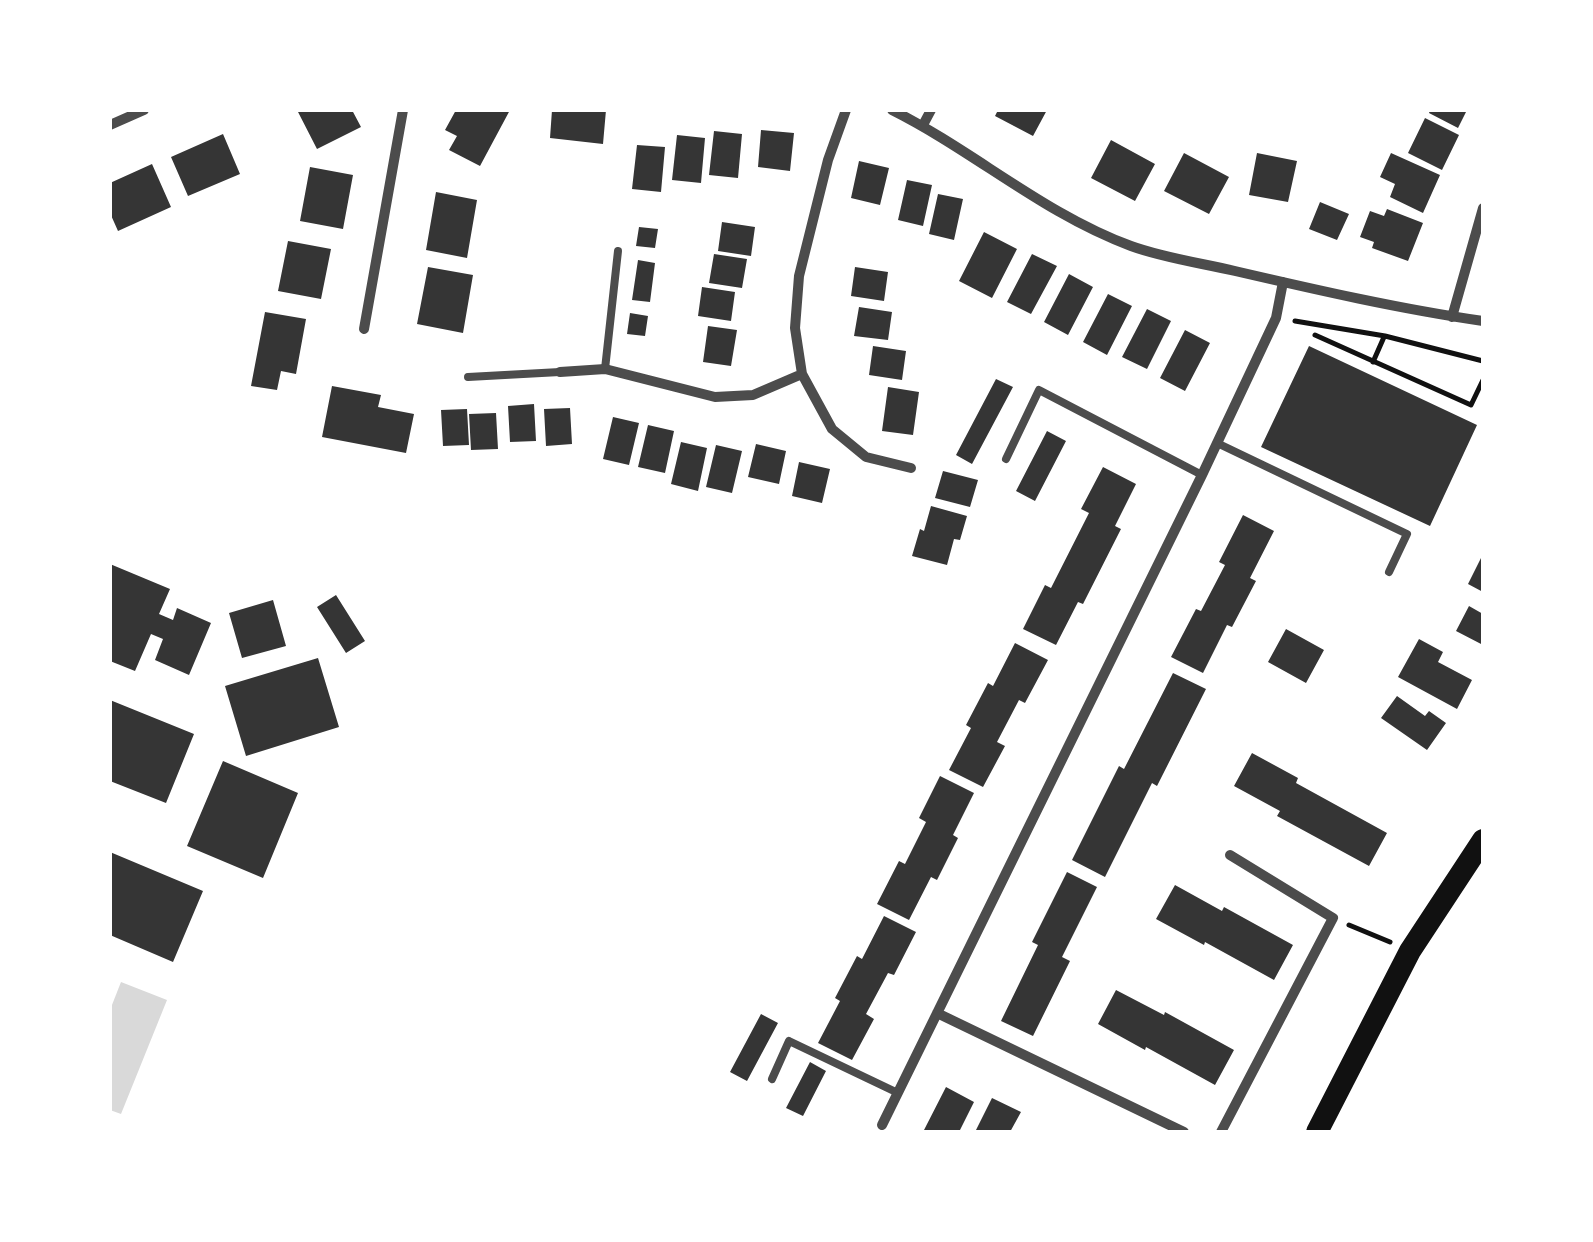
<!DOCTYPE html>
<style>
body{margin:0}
#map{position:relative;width:1593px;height:1242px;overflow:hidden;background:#fff;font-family:Commissioner,sans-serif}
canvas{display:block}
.frame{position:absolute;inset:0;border:112px solid #fff;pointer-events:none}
</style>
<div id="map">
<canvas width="1593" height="1242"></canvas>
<div class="frame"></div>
</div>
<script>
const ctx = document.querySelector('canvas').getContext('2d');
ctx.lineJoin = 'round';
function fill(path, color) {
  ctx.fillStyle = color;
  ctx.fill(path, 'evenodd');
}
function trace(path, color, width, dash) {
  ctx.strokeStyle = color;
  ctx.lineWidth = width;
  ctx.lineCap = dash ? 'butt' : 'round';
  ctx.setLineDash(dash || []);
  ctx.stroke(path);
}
const water = new Path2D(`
 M121 982 167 1000 121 1114 110 1110V1010Z`);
const building = new Path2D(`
 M297 110H352L361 127 317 149Z
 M456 110H510L480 166 449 150 457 136 445 130Z
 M552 110H606L603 144 550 138Z
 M998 110H1047L1033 136 995 116Z
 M1430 110H1467L1458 128 1429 113Z
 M1425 118 1459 135 1442 170 1408 153Z
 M761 130 794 133 790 171 758 167Z
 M714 131 742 134 738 178 709 175Z
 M223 134 240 174 188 196 171 157Z
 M677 135 705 138 701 183 672 180Z
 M1111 140 1155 164 1135 201 1091 178Z
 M637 145 665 147 661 192 632 189Z
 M1184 153 1229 177 1209 214 1164 191Z
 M1257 153 1297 161 1288 202 1249 195Z
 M1391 153 1440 175 1423 213 1390 197 1395 184 1380 177Z
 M859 161 889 168 880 205 851 198Z
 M152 164 171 207 118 231 110 213V183Z
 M310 167 353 175 343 229 300 221Z
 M907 180 932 185 923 226 898 220Z
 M436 192 477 200 467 258 426 250Z
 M938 194 963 199 954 240 929 234Z
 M1320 202 1349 214 1337 240 1309 229Z
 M1387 209 1423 223 1408 261 1372 248 1374 242 1360 237 1370 211 1384 216Z
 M722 222 755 227 751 256 718 251Z
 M639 227 658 229 655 248 636 246Z
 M984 232 1017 249 992 298 959 281Z
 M288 241 331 249 321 299 278 291Z
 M714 254 747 259 742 288 709 283Z
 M1032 254 1057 266 1031 314 1007 302Z
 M638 260 655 263 650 302 632 300Z
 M428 267 473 275 463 333 417 324Z
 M855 267 888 272 884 301 851 296Z
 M1069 274 1093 287 1068 335 1044 322Z
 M702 287 735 292 731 321 698 316Z
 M1108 294 1132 306 1107 355 1083 342Z
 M859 307 892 312 888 340 854 336Z
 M1147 309 1171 321 1147 369 1122 357Z
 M265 312 306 319 296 374 281 371 277 390 251 386Z
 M630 313 648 316 645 336 627 334Z
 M708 326 737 330 731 366 703 362Z
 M1185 330 1210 343 1185 391 1160 378Z
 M873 346 906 351 902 380 869 375Z
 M1309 346 1477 425 1430 526 1261 447Z
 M996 379 1013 387 972 464 956 455Z
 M332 386 381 395 378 407 414 414 406 453 322 437Z
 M888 387 919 392 913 435 882 431Z
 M534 404 536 441 510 442 508 406Z
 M570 408 572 444 546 446 544 409Z
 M467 409 469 445 443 446 441 410Z
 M496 413 498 449 471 450 469 414Z
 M613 417 639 423 629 465 603 459Z
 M648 425 674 431 665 473 638 467Z
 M1047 431 1066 441 1035 501 1016 491Z
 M681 442 707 448 698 491 671 484Z
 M756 444 786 451 779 484 748 477Z
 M716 445 742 451 732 493 706 487Z
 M799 462 830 469 822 503 792 496Z
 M1103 467 1136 484 1115 526 1121 529 1083 604 1078 602 1056 645 1023 629 1045 585 1051 588 1089 513 1081 509Z
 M943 471 978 480 970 507 935 498Z
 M931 506 967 516 960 540 954 539 947 565 912 556 920 529 924 531Z
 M1243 515 1274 531 1250 578 1256 581 1232 627 1227 625 1203 673 1171 657 1196 609 1201 611 1225 565 1219 562Z
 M1483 554V592L1468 584Z
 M110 564 170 589 159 614 173 620 177 608 211 623 189 675 155 660 163 639 151 634 135 671 110 661Z
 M336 595 365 641 346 653 317 607Z
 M273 600 286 646 242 658 229 613Z
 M1469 606 1483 614V645L1456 631Z
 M1286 629 1324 650 1306 683 1268 662Z
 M1419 639 1443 652 1438 662 1472 680 1457 709 1398 677Z
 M1015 643 1048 660 1025 703 1019 700 997 742 1005 746 983 787 949 770 971 728 966 725 988 683 993 686Z
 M318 658 339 727 246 756 225 686Z
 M1173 673 1206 689 1157 786 1152 783 1105 877 1072 860 1119 766 1124 769Z
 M1397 696 1425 716 1429 711 1446 723 1427 750 1381 718Z
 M110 700 194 734 166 803 110 781Z
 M1252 753 1298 778 1296 783 1387 833 1369 866 1277 816 1280 811 1234 786Z
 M223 761 298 793 263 878 187 846Z
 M940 776 974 793 953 835 958 838 937 880 931 877 909 920 877 904 899 861 905 864 926 822 919 818Z
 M110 852 203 891 173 962 110 935Z
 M1067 872 1097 887 1062 957 1070 961 1033 1036 1001 1021 1038 945 1032 942Z
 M1175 885 1222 911 1224 907 1293 945 1274 980 1205 942 1204 945 1156 919Z
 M884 916 916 932 894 975 888 973 866 1014 874 1019 852 1060 818 1043 840 1001 835 998 857 956 862 959Z
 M1116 990 1164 1015 1165 1012 1234 1050 1215 1085 1146 1047 1145 1050 1098 1024Z
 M761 1014 778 1023 747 1081 730 1072Z
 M810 1062 826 1071 803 1116 786 1108Z
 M946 1087 974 1102 959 1132H927L924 1130Z
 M992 1098 1021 1112 1010 1132H975Z`);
const path = new Path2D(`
 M1295 321 1385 336 1483 361
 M1315 335 1471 405 1483 380
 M1373 362 1384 337
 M1349 925 1390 942`);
const service = new Path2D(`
 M605 369 618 251
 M468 377 560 372
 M1217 443 1407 534 1389 572
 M1006 459 1039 390 1202 475
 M772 1079 789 1041 898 1093`);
const minor = new Path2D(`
 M846 110 828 160 799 276 795 328 802 374 832 429 866 457 911 468
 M892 110C974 151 1044 214 1131 246 1164 258 1201 263 1235 271 1317 290 1400 309 1483 321
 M110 125 144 110
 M923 125 931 110
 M1452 317 1483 208
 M364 329 403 110
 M560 372 605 369 715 397 753 395 802 374
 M937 1013 1184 1132
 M882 1125 1202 475 1276 318 1283 282
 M1221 1132 1333 918 1230 855`);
const primary = new Path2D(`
 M1317 1132 1410 951 1483 840`);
fill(water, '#d9d9d9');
fill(building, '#353535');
trace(path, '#111', 5);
trace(service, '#4c4c4c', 8);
trace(minor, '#4c4c4c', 10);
trace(primary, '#111', 22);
</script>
